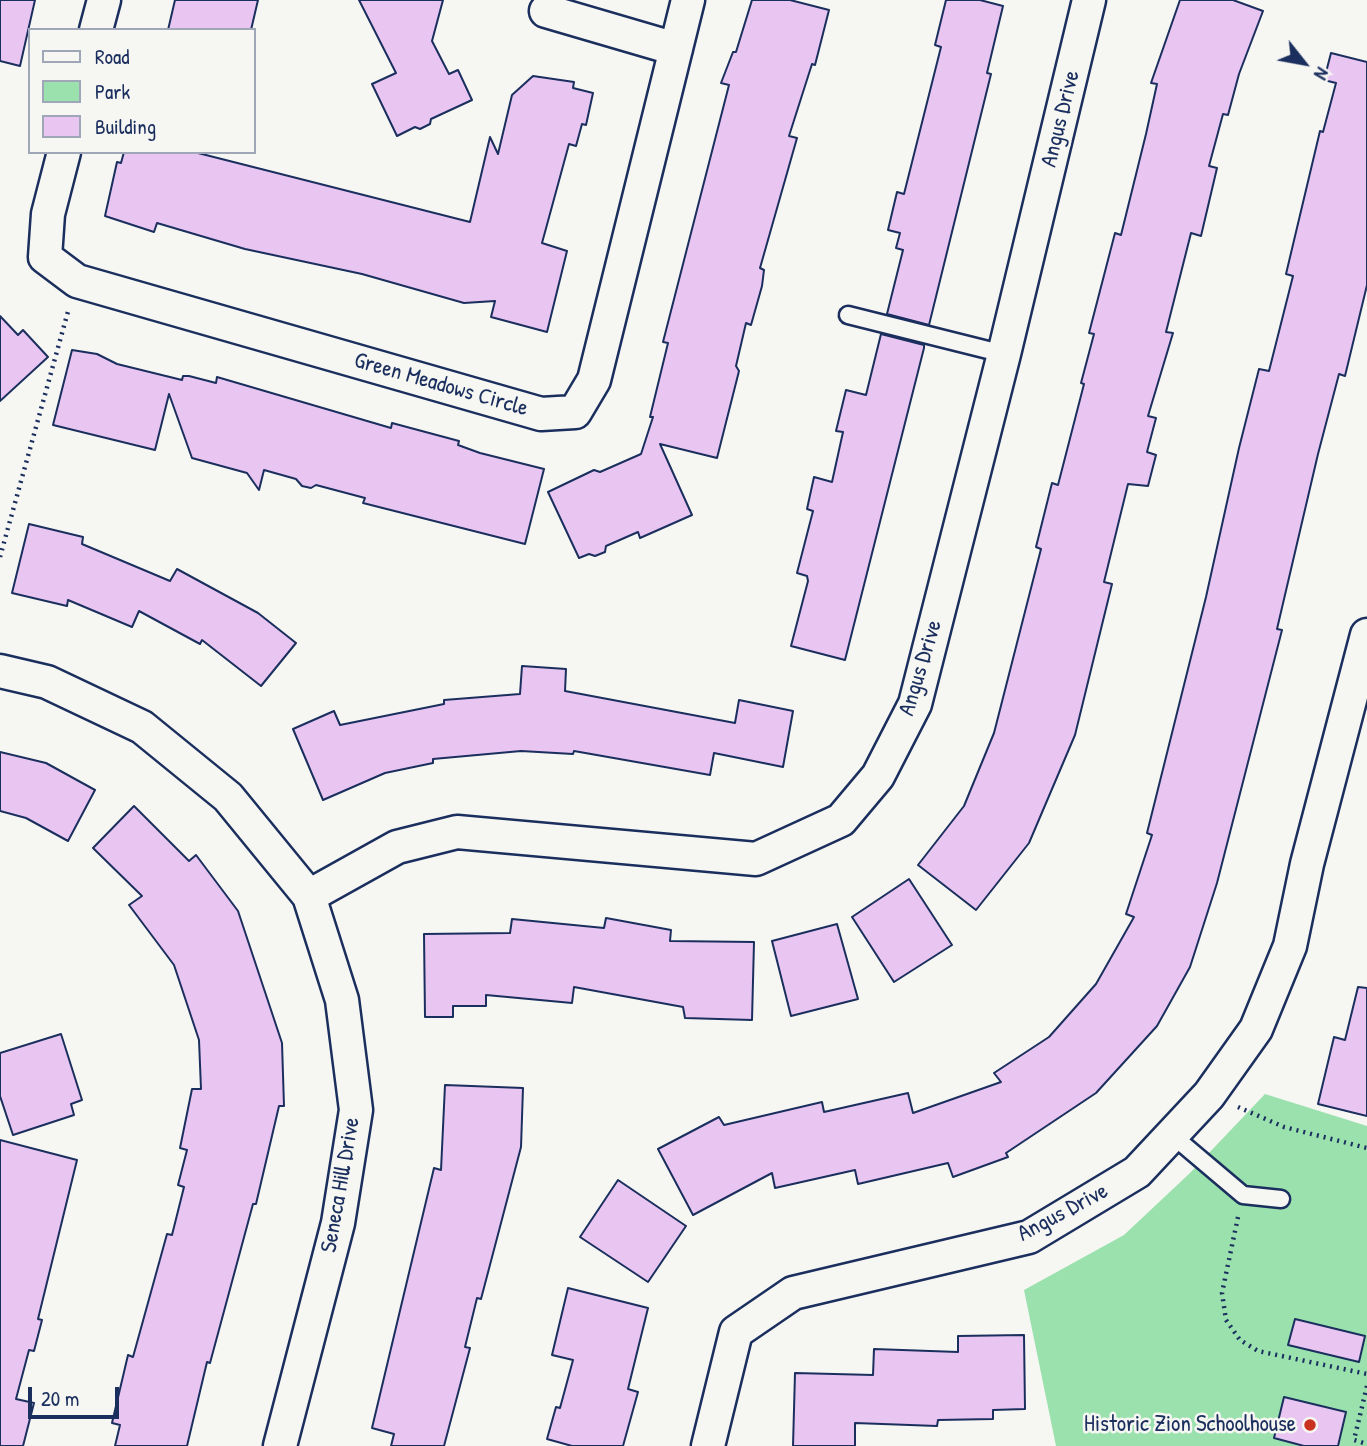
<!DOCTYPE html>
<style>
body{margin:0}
#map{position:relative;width:1367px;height:1446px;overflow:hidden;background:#f6f6f2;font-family:"Patrick Hand",sans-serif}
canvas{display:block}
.legend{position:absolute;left:28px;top:28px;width:228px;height:126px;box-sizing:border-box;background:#f6f6f2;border:2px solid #9ea6b7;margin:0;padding:9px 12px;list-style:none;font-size:21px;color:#1b2f5e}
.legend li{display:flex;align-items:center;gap:14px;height:35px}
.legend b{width:35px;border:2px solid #9ea6b7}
.north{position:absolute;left:1269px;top:28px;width:70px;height:70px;-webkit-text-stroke:5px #f6f6f2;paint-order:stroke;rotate:121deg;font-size:19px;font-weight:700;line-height:28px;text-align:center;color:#1b2f5e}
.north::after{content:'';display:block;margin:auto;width:24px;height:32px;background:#1b2f5e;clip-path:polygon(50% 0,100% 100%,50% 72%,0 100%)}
.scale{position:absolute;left:28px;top:1387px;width:91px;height:32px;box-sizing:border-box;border:4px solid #1b2f5e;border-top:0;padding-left:9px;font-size:21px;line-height:24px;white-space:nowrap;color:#1b2f5e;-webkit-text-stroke:5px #f6f6f2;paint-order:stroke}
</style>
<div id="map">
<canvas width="1367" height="1446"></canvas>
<ul class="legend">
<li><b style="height:9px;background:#f6f6f2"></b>Road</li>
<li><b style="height:19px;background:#9ae1ae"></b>Park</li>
<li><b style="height:19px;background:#e9c6f2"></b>Building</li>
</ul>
<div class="north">N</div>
<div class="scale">20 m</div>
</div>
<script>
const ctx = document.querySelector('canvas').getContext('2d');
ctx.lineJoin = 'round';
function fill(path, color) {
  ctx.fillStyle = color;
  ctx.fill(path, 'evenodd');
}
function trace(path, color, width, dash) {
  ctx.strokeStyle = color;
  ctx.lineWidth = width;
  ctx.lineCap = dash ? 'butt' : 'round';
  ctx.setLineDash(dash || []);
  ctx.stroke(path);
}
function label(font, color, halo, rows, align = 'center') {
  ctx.font = font + ' "Patrick Hand",sans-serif';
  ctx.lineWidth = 5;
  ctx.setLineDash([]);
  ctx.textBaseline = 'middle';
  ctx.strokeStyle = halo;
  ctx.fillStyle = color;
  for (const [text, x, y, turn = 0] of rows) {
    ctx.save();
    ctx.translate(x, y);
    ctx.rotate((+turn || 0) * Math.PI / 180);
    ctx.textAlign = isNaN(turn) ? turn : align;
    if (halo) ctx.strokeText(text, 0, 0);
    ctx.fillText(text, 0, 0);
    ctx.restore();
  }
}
const green = new Path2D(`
 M1265 1094 1367 1126V1446H1056L1024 1290 1124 1235 1190 1173Z`);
const building = new Path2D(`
 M0 0H35L20 66 0 61Z
 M175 0H258L251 30H168Z
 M359 0H443L432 41 449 74 458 70 472 100 431 119 430 124 420 129 415 127 397 136 372 84 396 73Z
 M752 0H790L829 10 815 65 812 64 789 136 797 138 760 268 764 270 762 286 751 325 746 323 736 366 739 371 717 458 660 444 692 515 640 538 638 532 606 546 605 552 595 556 589 554 579 558 548 492 594 470 600 472 641 454 653 417H650L668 343 663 342 729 85 721 83 733 52H736Z
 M946 0H980L1003 6 987 73 991 74 929 325 887 314 903 250 896 248 900 233 888 230 897 192 904 194 941 47 935 45Z
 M1180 0H1233L1263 11 1239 74 1228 115 1223 114 1209 166 1217 168 1201 236 1191 233 1166 332 1173 333 1148 416 1156 418 1147 452 1156 455 1148 486 1128 484 1104 582 1112 584 1075 735 1029 843 976 910 918 865 964 806 994 733 1041 549 1036 547 1052 483 1058 485 1084 384 1081 383 1094 334 1089 333 1115 233 1121 235 1146 134 1157 84 1151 83Z
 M1331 53 1367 62V285L1345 376 1339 374 1318 454 1277 629 1282 630 1217 883 1190 967 1157 1026 1096 1093 1006 1153 1008 1157 953 1177 948 1163 858 1184 855 1170 775 1188 772 1173 693 1215 658 1149 719 1117 724 1125 822 1102 824 1112 908 1093 913 1113 1001 1082 994 1073 1049 1037 1096 984 1134 917 1126 914 1152 835 1147 833 1206 597 1239 448 1259 369 1269 371 1293 276 1286 274 1320 131 1323 132 1336 83 1324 80Z
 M533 76 574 82 573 88 593 93 586 125 582 124 576 146 569 144 542 243 567 251 547 332 491 317 495 301 464 303 362 274 245 249 157 223 154 232 105 216 117 162 121 163 124 152H194L470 222 490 137 498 154 512 95Z
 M0 316 18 335 23 330 48 357 0 401Z
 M881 334 924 345V348L845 660 791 646 808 581 807 576 797 573 813 511 807 509 814 477 832 482 843 432 836 431 846 390 866 395Z
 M72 350 97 354 117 364 182 380 183 376H189L216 383 217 377 391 428 392 423 459 441 458 445 480 453 544 469 525 544 363 503 365 498 316 485 311 488 302 486 296 479 264 470 259 490 247 473 192 458 169 394 155 450 53 425Z
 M29 524 83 537 82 544 170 581 177 569 258 613 296 643 261 686 202 640 200 644 139 611 132 627 68 600 67 606 12 593Z
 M522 666 566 669 565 691 735 723 739 700 793 711 783 767 714 753 710 775 574 751 573 754 521 751 433 759V763L385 773 323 800 293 729 334 711 340 725 444 704V700L520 694Z
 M0 752 46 763 95 790 68 841 26 818 0 811Z
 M134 806 189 861 196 855 238 911 282 1043 284 1106H279L256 1204H253L210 1363 207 1362 187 1446H115L120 1425 112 1423 128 1355 133 1357 167 1234 172 1235 184 1187 178 1185 187 1150 180 1148 192 1089H201L199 1040 174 965 129 905 142 896 93 848Z
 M909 879 952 945 894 982 852 917Z
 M606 918 671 930 670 941 754 942 752 1020 685 1018 683 1007 574 987 572 1003 486 995V1006H453V1017H425L424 934 510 933 512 919 604 928Z
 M837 924 858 999 791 1016 772 941Z
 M1358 987 1367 988V1116L1318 1104 1334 1037 1345 1040Z
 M61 1034 82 1100 71 1104 74 1115 13 1135 0 1096V1053Z
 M445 1085 523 1088 521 1147 481 1299 477 1298 465 1347 470 1348 444 1446H391L394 1434 372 1428 434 1168 441 1170Z
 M0 1140 77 1160 38 1319 42 1320 34 1351 29 1350 16 1399 34 1403 23 1446H0Z
 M618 1180 686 1226 648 1282 580 1237Z
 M568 1288 648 1308 628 1389 638 1392 623 1446H572L547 1439 556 1407 560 1408 573 1360 552 1355Z
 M1295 1319 1365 1336 1359 1362 1288 1345Z
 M1024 1335 1025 1409 993 1410V1419L938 1420 937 1426 855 1423V1446H793L795 1373 873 1375 874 1349 958 1352V1336Z
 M1284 1397 1346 1412 1338 1446H1304L1274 1438Z`);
const path = new Path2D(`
 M0 557 69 308
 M1238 1107 1284 1127 1367 1148
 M1238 1217 1222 1293 1226 1320 1240 1340 1258 1351 1367 1374
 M1367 1386 1354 1440 1367 1444`);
const service = new Path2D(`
 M848 315 1004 354
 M1172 1135 1243 1195 1281 1199`);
const minor = new Path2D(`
 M546 11 676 49
 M96 30 104 0
 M64 152 48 214 45 257 77 281 541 414 575 412 594 380 688 0
 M0 671 47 682 142 727 228 797 309 896 342 1000 356 1110 338 1223 280 1446
 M309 896 397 847 457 832 756 859 841 820 878 776 915 704 1004 354 1089 0
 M708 1446 736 1332 793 1293 1029 1237 1137 1172 1209 1095 1256 1029 1290 946 1307 864 1367 635`);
const markers = [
 [1310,1425,7,"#c8321e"]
];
const streetNames = [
 ["Angus Drive",1061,119,-76],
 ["Green Meadows Circle",441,385,16],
 ["Angus Drive",921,668,-73],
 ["Seneca Hill Drive",341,1185,-80],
 ["Angus Drive",1063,1213,-28]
];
const poiNames = [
 ["Historic Zion Schoolhouse",1296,1425]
];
fill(green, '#9ae1ae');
fill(building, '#e9c6f2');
trace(building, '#1b2f5e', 2);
trace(service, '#1b2f5e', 21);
trace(minor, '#1b2f5e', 37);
trace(path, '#1b2f5e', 4.5, [2, 5]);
trace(service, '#f6f6f2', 16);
trace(minor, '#f6f6f2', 32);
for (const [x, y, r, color] of markers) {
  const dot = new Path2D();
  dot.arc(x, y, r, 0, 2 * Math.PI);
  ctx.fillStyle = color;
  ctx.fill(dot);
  trace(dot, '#f6f6f2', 2.5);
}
label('23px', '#1b2f5e', '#f6f6f2', streetNames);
label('23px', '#1b2f5e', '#f6f6f2', poiNames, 'right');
</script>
